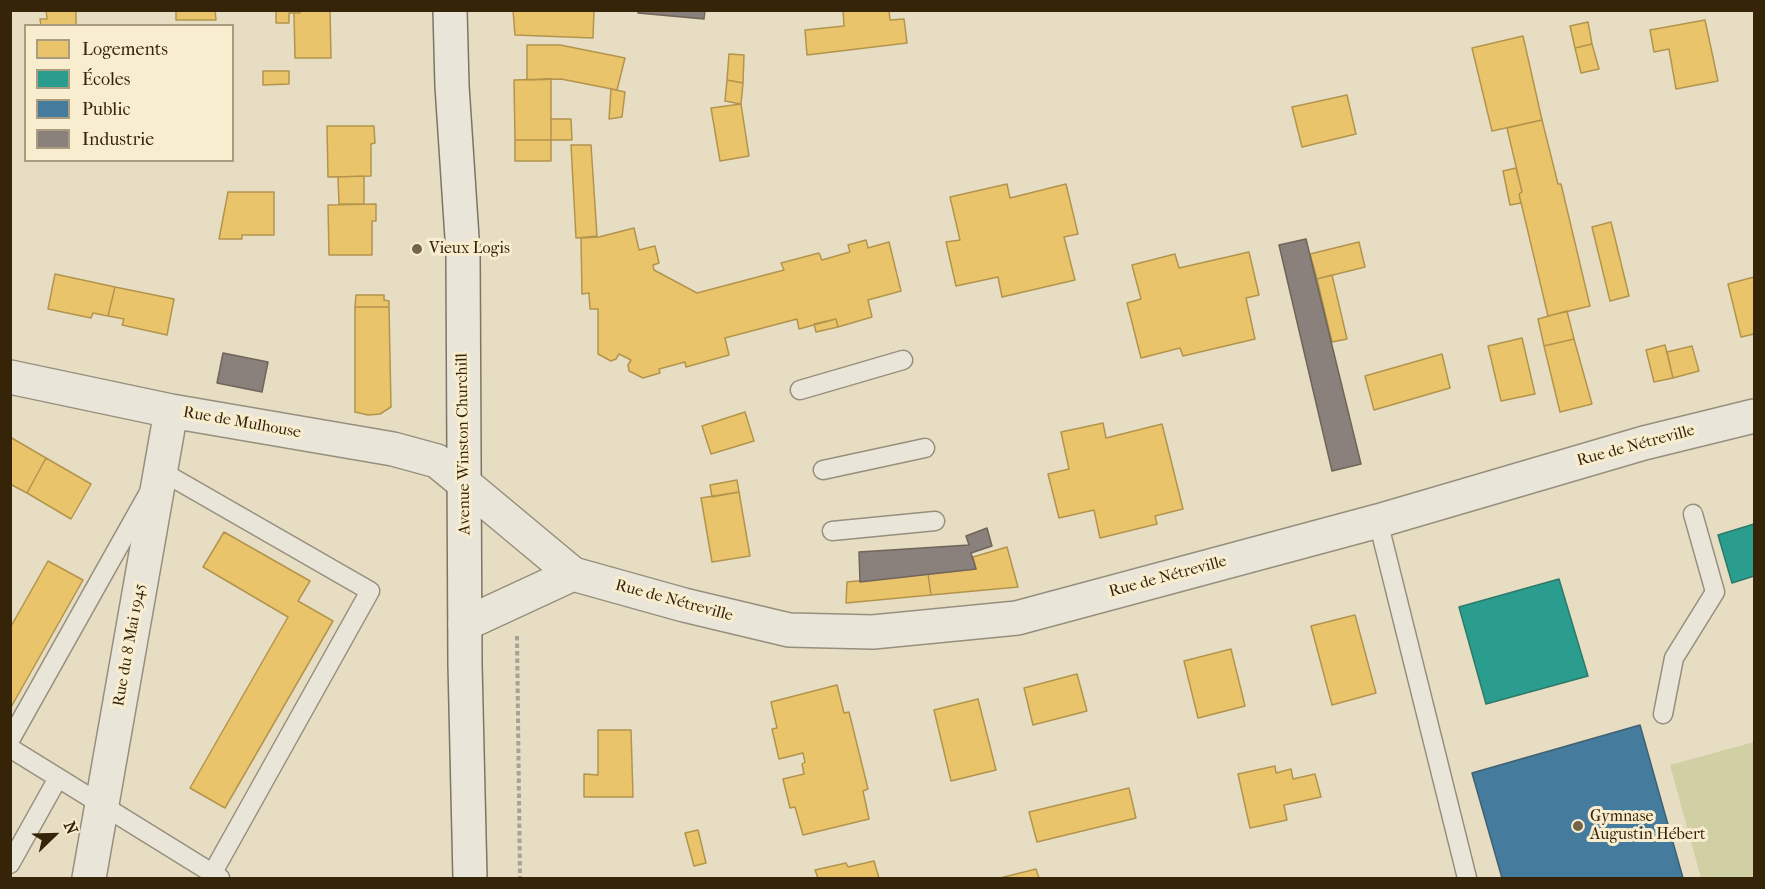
<!DOCTYPE html>
<meta charset="utf-8">
<style>
body{margin:0}
#map{position:relative;width:1765px;height:889px;overflow:hidden;background:#e6ddc3;font-family:"IM FELL French Canon",serif}
canvas{display:block}
.frame{position:absolute;inset:0;border:12px solid #362409;pointer-events:none}
.legend{position:absolute;left:24px;top:24px;width:210px;height:138px;box-sizing:border-box;background:#f8edce;border:2px solid #aa9d7f;margin:0;padding:8px 10px;list-style:none;font-size:18px;color:#362409}
.legend li{display:flex;align-items:center;gap:12px;height:30px}
.legend b{width:30px;border:2px solid #aa9d7f}
.north{position:absolute;left:24px;top:805px;width:60px;height:60px;-webkit-text-stroke:4px #f8edce;paint-order:stroke;rotate:67deg;font-size:16px;font-weight:700;line-height:24px;text-align:center;color:#362409}
.north::after{content:'';display:block;margin:auto;width:21px;height:27px;background:#362409;clip-path:polygon(50% 0,100% 100%,50% 72%,0 100%)}
</style>
<div id="map">
<canvas width="1765" height="889"></canvas>
<div class="frame"></div>
<ul class="legend">
<li><b style="height:16px;background:#e9c46a"></b>Logements</li>
<li><b style="height:16px;background:#2a9d8f"></b>Écoles</li>
<li><b style="height:16px;background:#457b9d"></b>Public</li>
<li><b style="height:16px;background:#8a817c"></b>Industrie</li>
</ul>
<div class="north">N</div>
</div>
<script>
const ctx = document.querySelector('canvas').getContext('2d');
ctx.lineJoin = 'round';
function fill(path, color) {
  ctx.fillStyle = color;
  ctx.fill(path, 'evenodd');
}
function trace(path, color, width, dash) {
  ctx.strokeStyle = color;
  ctx.lineWidth = width;
  ctx.lineCap = dash ? 'butt' : 'round';
  ctx.setLineDash(dash || []);
  ctx.stroke(path);
}
function label(font, color, halo, rows, align = 'center') {
  ctx.font = font + ' "IM FELL French Canon",serif';
  ctx.lineWidth = 6;
  ctx.setLineDash([]);
  ctx.textBaseline = 'middle';
  ctx.strokeStyle = halo;
  ctx.fillStyle = color;
  for (const [text, x, y, turn = 0] of rows) {
    ctx.save();
    ctx.translate(x, y);
    ctx.rotate((+turn || 0) * Math.PI / 180);
    ctx.textAlign = isNaN(turn) ? turn : align;
    if (halo) ctx.strokeText(text, 0, 0);
    ctx.fillText(text, 0, 0);
    ctx.restore();
  }
}
const green = new Path2D(`
 M1754 742V878H1701L1670 765Z`);
const homes = new Path2D(`
 M46 10H76V26H41L40 19H47Z
 M176 10H215L216 20H176Z
 M276 10H300V13H289V23H276Z
 M300 10H330L331 58H295L294 13H300Z
 M513 10H594L593 38 515 35Z
 M843 10H889L890 20 904 19 907 43 807 55 805 30 844 26Z
 M1705 20 1718 81 1676 89 1669 49 1654 52 1650 30Z
 M1588 22 1592 44 1575 48 1570 26Z
 M1523 36 1542 120 1492 131 1472 48Z
 M1592 44 1599 69 1581 73 1575 48Z
 M527 45H560L625 58 617 90 561 79 527 80Z
 M729 54 744 55 743 83 727 80Z
 M263 71H289V84L263 85Z
 M551 79V140H515L514 80Z
 M727 80 743 83 741 104 725 101Z
 M611 89 625 92 622 117 609 119Z
 M1347 95 1356 134 1302 147 1292 107Z
 M741 104 749 156 720 161 711 108Z
 M551 119H571L572 140H551Z
 M1542 120 1558 184H1561L1590 306 1548 316 1519 194 1522 192 1507 128Z
 M327 126H374L375 143 371 144V176L328 177Z
 M515 140H551V161H515Z
 M571 145H591L597 236 576 238Z
 M1516 168 1522 192 1519 194 1521 203 1510 205 1503 171Z
 M364 176V204H339L338 177Z
 M1007 184 1010 198 1066 184 1078 234 1064 237 1075 280 1002 297 998 277 956 286 946 242 960 240 950 197Z
 M228 192H274V235H242V239H219Z
 M376 204V221H372V255H329L328 205Z
 M1611 222 1629 296 1610 301 1592 227Z
 M634 228 639 250 655 246 659 263 653 265 654 270 697 293 784 270 781 263 819 253 822 260 850 252 848 245 866 240 868 248 889 242 901 291 868 300 872 317 838 327 836 319 799 329 797 319 725 338 729 355 686 367 685 362 659 369 660 373 643 378 629 371 628 365 631 360 619 354 616 359 611 361 598 354V309H590L589 293 582 294 581 238 599 237Z
 M1359 242 1365 267 1317 279 1310 254Z
 M1249 252 1259 295 1246 298 1255 339 1183 356 1180 348 1141 358 1127 303 1141 299 1132 265 1175 254 1179 268Z
 M55 274 115 287 108 316 93 313 91 318 48 309Z
 M1332 275 1347 339 1332 342 1317 279Z
 M1754 277V334L1741 337 1728 284Z
 M115 287 174 299 167 335 122 325 124 319 108 316Z
 M356 295H384V300L389 301V307H355Z
 M355 307H389L391 407 380 414 368 415 355 412Z
 M1567 311 1574 339 1544 346 1538 319Z
 M836 319 838 327 816 332 814 324Z
 M1522 338 1535 394 1501 401 1488 346Z
 M1574 339 1592 404 1560 412 1544 346Z
 M1665 345 1673 378 1654 382 1646 350Z
 M1692 346 1699 371 1673 378 1667 352Z
 M1442 354 1450 388 1374 410 1365 376Z
 M745 412 754 441 711 454 702 426Z
 M1103 423 1106 438 1162 424 1183 509 1155 516 1157 524 1100 538 1094 510 1059 518 1048 474 1069 469 1061 432Z
 M10 437 46 458 27 493 10 484Z
 M46 458 91 484 71 519 27 493Z
 M737 480 739 492 712 497 710 485Z
 M739 492 750 556 712 562 701 498Z
 M224 532 310 581 298 601 333 621 225 808 190 788 288 617 203 567Z
 M1007 547 1018 587 931 595 928 574 976 569 973 557Z
 M48 561 83 580 10 709V628Z
 M928 574 931 595 846 603 847 582Z
 M1355 615 1376 693 1332 705 1311 626Z
 M1231 649 1245 706 1198 718 1184 661Z
 M1077 674 1087 711 1033 725 1024 688Z
 M837 685 844 713 849 712 868 789 863 791 869 819 803 835 795 807 790 808 783 779 804 774 802 764 805 762 803 753 779 759 772 729 777 728 771 702Z
 M978 699 996 770 951 781 934 710Z
 M598 730H631L633 797H584V774L598 775Z
 M1275 766 1276 773 1291 769 1293 779 1315 774 1321 797 1284 805 1287 820 1250 828 1238 774Z
 M1129 788 1136 818 1037 842 1029 812Z
 M698 830 706 863 694 866 685 833Z
 M874 861 879 878H818L815 870 846 863 848 867Z
 M1036 869 1039 878H1000Z`);
const schools = new Path2D(`
 M1754 524V576L1732 583 1718 535Z
 M1559 579 1588 676 1486 704 1459 607Z`);
const public = new Path2D(`
 M1640 725 1683 878H1502L1472 773Z`);
const industry = new Path2D(`
 M638 10H705L704 19 638 13Z
 M1306 239 1361 464 1332 471 1279 245Z
 M223 353 268 362 262 392 217 383Z
 M987 528 992 546 971 553 976 569 860 582 859 552 969 545 966 536Z`);
const path = new Path2D(`
 M517 636 520 878`);
const service = new Path2D(`
 M800 390 903 360
 M823 470 925 448
 M1378 521 1467 878
 M832 531 935 521
 M1663 714 1674 658 1715 592 1693 514
 M10 740 161 471 370 591 212 874
 M10 748 220 878
 M10 864 58 778`);
const minor = new Path2D(`
 M10 377 171 411 393 449 437 461 465 484
 M89 878 171 411`);
const tertiary = new Path2D(`
 M465 484 573 574 684 605 789 630 873 632 1017 618 1378 521 1644 443 1754 416
 M465 624 573 574`);
const secondary = new Path2D(`
 M450 10 452 86 463 253 465 664 470 878`);
const markers = [
 [417,249,6,"#74654a"],
 [1578,826,6,"#74654a"]
];
const poiNames = [
 ["Vieux Logis",429,249],
 ["Gymnase",1590,817],
 ["Augustin Hébert",1590,835]
];
const streetNames = [
 ["Rue de Mulhouse",242,423,10],
 ["Avenue Winston Churchill",464,444,-91],
 ["Rue de Nétreville",1636,446,-15],
 ["Rue de Nétreville",1168,577,-15],
 ["Rue de Nétreville",674,601,15],
 ["Rue du 8 Mai 1945",130,645,-80]
];
fill(green, '#d1cfa4');
fill(homes, '#e9c46a');
trace(homes, '#b3944d', 1.5);
fill(schools, '#2a9d8f');
trace(schools, '#2e7967', 1.5);
fill(public, '#457b9d');
trace(public, '#406171', 1.5);
fill(industry, '#8a817c');
trace(industry, '#71655a', 1.5);
trace(service, '#978f7d', 21);
trace(minor, '#978f7d', 36);
trace(tertiary, '#978f7d', 36);
trace(secondary, '#7d7665', 36);
trace(path, '#a7a295', 4, [4.5, 3]);
trace(service, '#e9e5d8', 18);
trace(minor, '#e9e5d8', 33);
trace(tertiary, '#e9e5d8', 33);
trace(secondary, '#e9e5d8', 33);
for (const [x, y, r, color] of markers) {
  const dot = new Path2D();
  dot.arc(x, y, r, 0, 2 * Math.PI);
  ctx.fillStyle = color;
  ctx.fill(dot);
  trace(dot, '#f8edce', 2);
}
label('16px', '#362409', '#f8edce', poiNames, 'left');
label('16px', '#362409', '#f8edce', streetNames);
</script>
